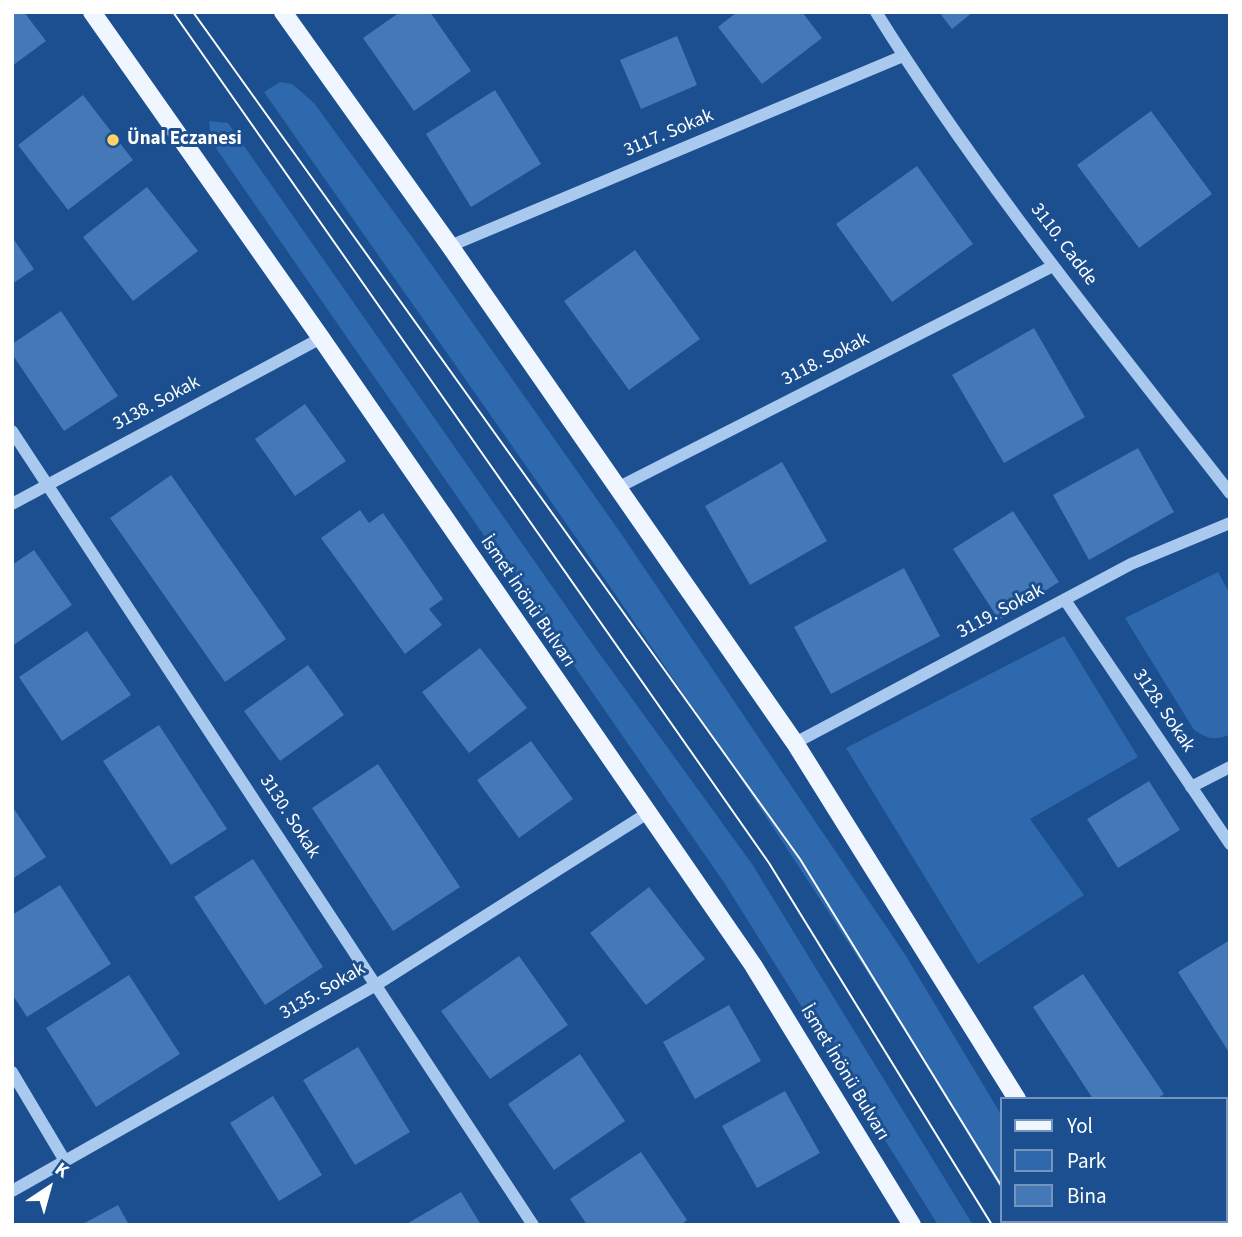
<!DOCTYPE html>
<meta charset="utf-8">
<style>
body{margin:0}
#map{position:relative;width:1242px;height:1237px;overflow:hidden;background:#1b4f8f;font-family:"Source Sans 3",sans-serif}
canvas{display:block}
.frame{position:absolute;inset:0;border:14px solid #fff;pointer-events:none}
.legend{position:absolute;left:1000px;top:1097px;width:228px;height:126px;box-sizing:border-box;background:#1b4f8f;border:2px solid #7695bc;margin:0;padding:9px 12px;list-style:none;font-size:21px;color:#fff}
.legend li{display:flex;align-items:center;gap:14px;height:35px}
.legend b{width:35px;border:2px solid #7695bc}
.north{position:absolute;left:14px;top:1153px;width:70px;height:70px;-webkit-text-stroke:5px #1b4f8f;paint-order:stroke;rotate:36deg;font-size:19px;font-weight:700;line-height:28px;text-align:center;color:#fff}
.north::after{content:'';display:block;margin:auto;width:24px;height:32px;background:#fff;clip-path:polygon(50% 0,100% 100%,50% 72%,0 100%)}
</style>
<div id="map">
<canvas width="1242" height="1237"></canvas>
<div class="frame"></div>
<ul class="legend">
<li><b style="height:9px;background:#f0f6ff"></b>Yol</li>
<li><b style="height:19px;background:#2e69ad"></b>Park</li>
<li><b style="height:19px;background:#4478b7"></b>Bina</li>
</ul>
<div class="north">K</div>
</div>
<script>
const ctx = document.querySelector('canvas').getContext('2d');
ctx.lineJoin = 'round';
function fill(path, color) {
  ctx.fillStyle = color;
  ctx.fill(path, 'evenodd');
}
function trace(path, color, width, dash) {
  ctx.strokeStyle = color;
  ctx.lineWidth = width;
  ctx.lineCap = dash ? 'butt' : 'round';
  ctx.setLineDash(dash || []);
  ctx.stroke(path);
}
function label(font, color, halo, rows, align = 'center') {
  ctx.font = font + ' "Source Sans 3",sans-serif';
  ctx.lineWidth = 6;
  ctx.setLineDash([]);
  ctx.textBaseline = 'middle';
  ctx.strokeStyle = halo;
  ctx.fillStyle = color;
  for (const [text, x, y, turn = 0] of rows) {
    ctx.save();
    ctx.translate(x, y);
    ctx.rotate((+turn || 0) * Math.PI / 180);
    ctx.textAlign = isNaN(turn) ? turn : align;
    if (halo) ctx.strokeText(text, 0, 0);
    ctx.fillText(text, 0, 0);
    ctx.restore();
  }
}
const green = new Path2D(`
 M280 82 292 84 314 103 412 237 620 532 906 956 1002 1116V1191C777 811 516 454 264 92Z
 M209 121 228 123 591 642 752 864 973 1225H938L725 884 211 141Z
 M1218 572 1230 594V734C1216 742 1206 738 1194 730L1125 618Z
 M1064 636 1138 757 1030 819 1084 895 978 964 846 748Z`);
const building = new Path2D(`
 M12 12H24L46 41 12 66Z
 M400 12H430L471 71 414 111 363 38Z
 M737 12H802L822 38 762 84 718 27Z
 M939 12H973L952 29Z
 M677 36 697 85 641 109 620 60Z
 M495 90 541 164 471 207 426 134Z
 M83 95 133 160 68 210 18 145Z
 M1151 111 1212 194 1139 248 1077 165Z
 M917 166 973 244 892 302 836 224Z
 M147 187 198 251 133 301 83 237Z
 M12 237 34 269 12 284Z
 M635 250 700 339 629 390 564 301Z
 M61 311 118 396 64 431 12 354V344Z
 M1034 328 1085 417 1004 463 952 375Z
 M305 404 346 461 295 496 255 439Z
 M1138 448 1174 512 1089 560 1053 495Z
 M782 462 827 541 750 585 705 506Z
 M171 475 286 639 225 682 110 518Z
 M360 510 369 523 383 513 443 599 429 609 442 625 405 654 321 538Z
 M1013 511 1059 582 999 620 953 549Z
 M34 550 72 605 12 646V565Z
 M904 568 940 636 831 694 794 627Z
 M87 631 131 695 62 741 19 677Z
 M480 648 527 708 469 753 422 692Z
 M308 665 344 715 280 761 244 711Z
 M159 725 227 829 171 865 103 761Z
 M531 741 573 799 519 838 477 780Z
 M378 764 460 887 393 931 312 808Z
 M1149 781 1180 830 1118 868 1087 819Z
 M14 809 46 857 12 879V810Z
 M253 859 323 967 265 1005 194 897Z
 M60 885 111 964 27 1017 12 994V915Z
 M649 887 705 959 646 1005 590 933Z
 M1230 940V1054L1178 972Z
 M519 956 568 1025 490 1079 441 1011Z
 M1083 974 1164 1094 1157 1099H1093L1033 1007Z
 M129 975 180 1054 96 1107 46 1028Z
 M729 1005 761 1061 695 1099 663 1042Z
 M358 1047 410 1132 355 1165 303 1080Z
 M580 1054 625 1121 554 1170 508 1104Z
 M785 1091 820 1153 757 1188 722 1126Z
 M273 1096 322 1175 279 1201 230 1123Z
 M641 1152 687 1220 680 1225H587L570 1199Z
 M461 1192 481 1225H405Z
 M1226 1193 1230 1199V1225H1155L1153 1221H1226Z
 M118 1205 129 1225H81Z`);
const minor = new Path2D(`
 M876 12C981 181 1108 336 1230 493
 M450 246 903 56
 M12 431 533 1225
 M617 488 1053 266
 M12 504 321 338
 M1065 600 1230 844
 M795 743 1131 564 1230 523
 M1191 787 1230 767
 M12 1072 65 1161
 M1226 1111 1230 1109
 M12 1191 376 985 646 814`);
const major = new Path2D(`
 M92 12 321 338 753 965 912 1225
 M283 12 450 246 795 743 1017 1099
 M1093 1221 1095 1225`);
const tram = new Path2D(`
 M173 12 769 863 992 1225
 M193 12 800 859 1002 1187
 M1024 1221 1026 1225`);
const markers = [
 [113,140,7,"#ffd166"]
];
const streetNames = [
 ["3117. Sokak",669,134,-23],
 ["3110. Cadde",1063,245,53],
 ["3118. Sokak",826,360,-27],
 ["3138. Sokak",157,404,-28],
 ["İsmet İnönü Bulvarı",527,602,56],
 ["3119. Sokak",1001,612,-28],
 ["3128. Sokak",1163,711,56],
 ["3130. Sokak",289,817,57],
 ["3135. Sokak",323,992,-30],
 ["İsmet İnönü Bulvarı",844,1073,59]
];
const poiNames = [
 ["Ünal Eczanesi",127,140]
];
fill(green, '#2e69ad');
fill(building, '#4478b7');
trace(minor, '#a9c9ee', 12);
trace(major, '#f0f6ff', 18);
trace(tram, '#fff', 2);
for (const [x, y, r, color] of markers) {
  const dot = new Path2D();
  dot.arc(x, y, r, 0, 2 * Math.PI);
  ctx.fillStyle = color;
  ctx.fill(dot);
  trace(dot, '#1b4f8f', 2.5);
}
label('19px', '#fff', '#1b4f8f', streetNames);
label('bold 19px', '#fff', '#1b4f8f', poiNames, 'left');
</script>
